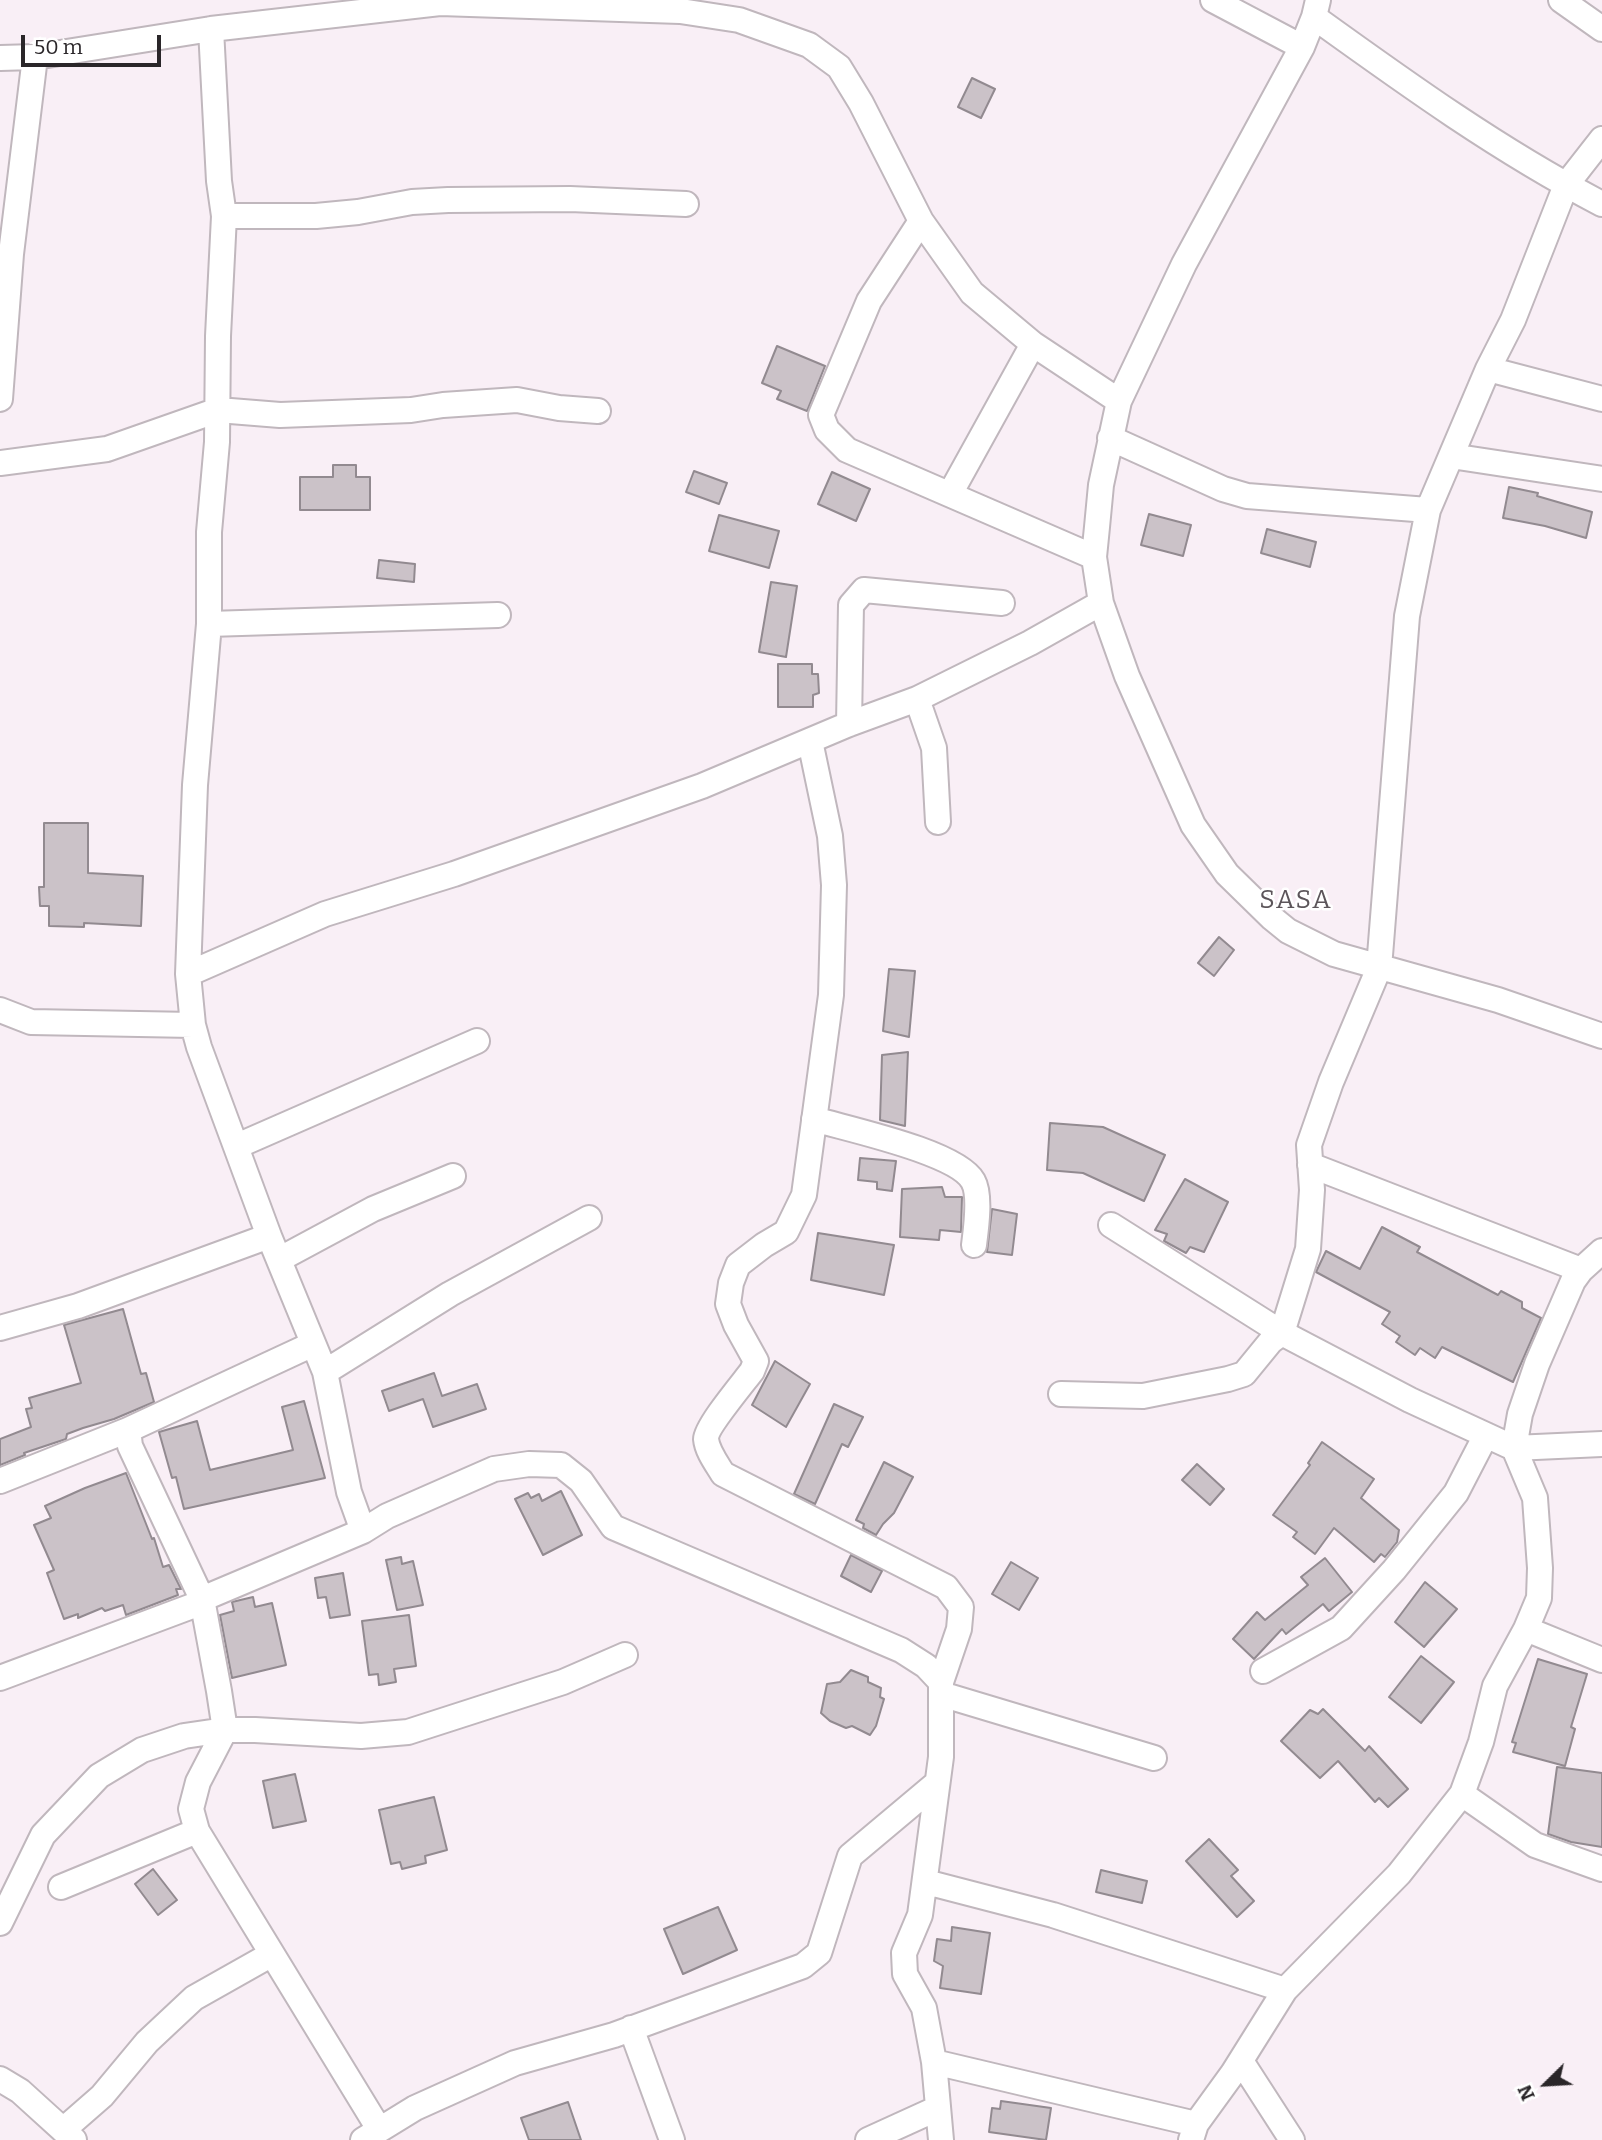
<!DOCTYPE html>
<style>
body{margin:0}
#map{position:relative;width:1602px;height:2140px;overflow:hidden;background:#f9eff6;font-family:Bitter,serif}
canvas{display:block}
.north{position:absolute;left:1511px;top:2049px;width:70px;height:70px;-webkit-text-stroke:5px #fff;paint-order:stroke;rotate:246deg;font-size:19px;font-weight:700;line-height:28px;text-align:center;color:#2a2629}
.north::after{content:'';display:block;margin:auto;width:24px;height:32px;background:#2a2629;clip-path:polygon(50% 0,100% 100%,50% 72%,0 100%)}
.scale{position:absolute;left:21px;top:35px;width:140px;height:32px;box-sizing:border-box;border:4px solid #2a2629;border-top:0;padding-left:9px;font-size:21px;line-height:24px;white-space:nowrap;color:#2a2629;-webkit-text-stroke:5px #fff;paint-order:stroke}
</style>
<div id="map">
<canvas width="1602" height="2140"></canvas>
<div class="north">N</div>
<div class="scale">50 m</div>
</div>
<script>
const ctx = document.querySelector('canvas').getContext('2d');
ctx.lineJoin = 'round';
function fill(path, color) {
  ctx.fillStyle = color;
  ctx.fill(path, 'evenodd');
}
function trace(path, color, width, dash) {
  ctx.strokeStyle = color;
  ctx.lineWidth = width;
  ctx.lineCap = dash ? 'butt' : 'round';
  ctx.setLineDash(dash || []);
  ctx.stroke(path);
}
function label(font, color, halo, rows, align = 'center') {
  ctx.font = font + ' Bitter,serif';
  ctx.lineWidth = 5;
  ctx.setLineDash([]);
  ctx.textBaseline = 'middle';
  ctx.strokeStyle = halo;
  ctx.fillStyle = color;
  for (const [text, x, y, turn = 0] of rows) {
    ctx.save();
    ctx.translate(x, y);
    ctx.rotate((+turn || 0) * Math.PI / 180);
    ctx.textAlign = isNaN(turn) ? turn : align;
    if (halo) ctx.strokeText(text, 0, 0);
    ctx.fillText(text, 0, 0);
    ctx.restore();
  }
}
const building = new Path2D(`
 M972 78 995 89 981 118 958 107Z
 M777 346 825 366 807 411 777 399 781 391 762 383Z
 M333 465H356V477H370V510H300V477H333Z
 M694 471 727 483 719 504 686 492Z
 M832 472 870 489 856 521 818 504Z
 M1509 487 1538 493 1537 496 1592 512 1586 538 1545 526 1503 518Z
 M1149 514 1191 525 1183 556 1141 545Z
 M719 515 779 531 769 568 709 551Z
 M1267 529 1316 542 1310 567 1261 553Z
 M379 560 415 564 414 582 377 578Z
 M771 582 797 586 786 657 759 652Z
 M778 664H812V674H818L819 693 813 695V707H778Z
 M44 823H88V873L143 876 141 926 84 923V927L49 926V906H40L39 887H44Z
 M1219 937 1234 950 1214 976 1198 963Z
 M889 969 915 971 909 1037 883 1031Z
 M908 1052 905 1126 880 1120 882 1055Z
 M1050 1123 1103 1127 1165 1155 1144 1201 1083 1173 1047 1170Z
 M860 1158 896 1161 892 1191 877 1189V1182L858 1180Z
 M1185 1179 1228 1202 1204 1252 1190 1247 1186 1253 1164 1241 1167 1234 1155 1230Z
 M942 1187 945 1197H962L961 1232 940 1230 939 1240 900 1237 902 1189Z
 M992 1209 1017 1214 1012 1255 987 1252Z
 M1382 1227 1420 1247 1417 1252 1498 1295 1501 1291 1522 1302V1308L1541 1318 1513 1382 1442 1347 1435 1358 1420 1348 1415 1355 1396 1342 1400 1336 1382 1324 1390 1312 1316 1272 1326 1251 1360 1269Z
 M818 1233 894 1245 884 1295 811 1280Z
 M123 1309 141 1374 146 1373 154 1402 114 1419 83 1428 67 1434 66 1439 24 1453 25 1455 0 1465V1439L31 1427 26 1409 32 1408 29 1398 81 1383 64 1325Z
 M775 1361 810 1384 786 1427 752 1405Z
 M434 1373 442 1396 477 1384 486 1409 433 1427 423 1399 389 1411 382 1391Z
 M304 1401 325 1478 184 1509 176 1477 172 1478 159 1432 197 1421 210 1470 293 1450 282 1407Z
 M834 1404 863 1417 848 1447 842 1444 815 1504 794 1494Z
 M1322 1442 1374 1479 1361 1498 1399 1530 1397 1542 1385 1557 1381 1554 1374 1562 1334 1528 1315 1554 1293 1537 1297 1532 1273 1515 1310 1465 1308 1463Z
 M884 1462 913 1477 894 1513 883 1524 876 1535 863 1528 864 1524 856 1520Z
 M1197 1464 1224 1489 1210 1505 1182 1480Z
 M126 1473 152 1539 154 1538 163 1567 169 1565 181 1589H176L178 1595 126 1615 123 1605 105 1611 102 1608 78 1618V1614L64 1619 47 1573 54 1570 34 1525 51 1518 45 1506 85 1488Z
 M561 1491 582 1535 543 1555 515 1499 528 1493 531 1498 539 1494 542 1501Z
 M851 1555 882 1571 871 1592 841 1576Z
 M401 1557 402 1564 413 1561 423 1605 397 1610 386 1560Z
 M1325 1558 1352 1592 1329 1611 1323 1604 1286 1634 1282 1629 1254 1659 1233 1639 1257 1612 1265 1620 1308 1585 1301 1577Z
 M1011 1562 1038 1578 1019 1610 992 1594Z
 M343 1573 350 1615 330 1618 326 1597 318 1598 315 1578Z
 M1425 1582 1457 1609 1424 1647 1395 1622Z
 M253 1597 255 1607 272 1603 286 1665 232 1678 220 1615 234 1611 232 1602Z
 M409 1615 416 1666 394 1669 396 1682 379 1685 378 1674 369 1675 362 1621Z
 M1421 1656 1454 1682 1421 1723 1389 1697Z
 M1538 1659 1587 1674 1571 1727 1575 1729 1565 1766 1513 1752 1516 1743 1512 1742Z
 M851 1670 868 1677V1682L881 1688 880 1697 884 1699 876 1726 870 1735 852 1726 846 1728 830 1721 821 1713 827 1684 840 1682Z
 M1323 1709 1365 1751 1369 1746 1408 1789 1388 1807 1379 1798 1375 1802 1338 1761 1320 1778 1281 1741 1310 1710 1318 1714Z
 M1557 1767 1602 1773V1847L1571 1842 1548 1834Z
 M295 1774 306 1821 273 1828 263 1781Z
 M434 1797 447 1850 425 1856 426 1863 402 1869 400 1862 391 1864 379 1810Z
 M1209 1839 1238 1870 1231 1876 1254 1901 1237 1917 1186 1861Z
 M153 1869 177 1900 158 1915 135 1884Z
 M1101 1870 1147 1881 1142 1903 1096 1892Z
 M718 1907 737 1950 683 1974 664 1929Z
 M952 1927 990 1933 981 1994 940 1988 943 1966 934 1961 937 1939 951 1941Z
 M1001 2101 1051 2108 1046 2140 989 2132 992 2108 1000 2109Z
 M568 2102 581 2140H529L521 2118Z`);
const minor = new Path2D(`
 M1213 0 1302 47
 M1318 0 1314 17 1302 47 1184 264 1119 401 1101 485 1097 527 1094 557 1101 603 1127 676 1193 825 1227 874 1272 918 1288 931 1334 954 1498 1000 1602 1036
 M1561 0 1602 29
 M1314 17C1407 84 1500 151 1602 204
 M211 29 219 181 224 216H316L358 212 412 202 448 200 570 199 686 204
 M0 58 35 57 211 29 440 3 680 11 739 20 809 45 839 67 861 103 921 221 972 293 1033 344 1119 401
 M224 216 218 336 217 442 209 532V624L195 785 188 974 193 1025 199 1047 269 1236 325 1372 349 1492 363 1531 387 1516 494 1469 529 1464 561 1465 581 1481 613 1527 901 1650 926 1666 941 1682
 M921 221 869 301 821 415 827 430 847 450 1094 557
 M1488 369 1602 399
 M0 399 11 254 35 57
 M1110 438 1223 489 1247 496 1428 510
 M1451 456 1602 479
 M0 463 107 449 218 410 280 415 411 410 443 405 517 400 559 408 598 411
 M950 494 1033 344
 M209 624 498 615
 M917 699 934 748 938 822
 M849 724 851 605 864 590 1002 603
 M810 741 830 836 834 885 831 995 804 1195 786 1232 764 1245 738 1265 731 1283 728 1304 736 1325 756 1361 752 1371C743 1383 706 1427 706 1439 707 1451 717 1464 723 1474L946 1587 961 1607 959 1629 941 1682V1757L920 1915 904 1953 905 1974 924 2008 934 2062 941 2140
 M188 974 325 914 454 874 702 786 849 724 917 699 1030 643 1101 603
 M0 1010 31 1022 193 1025
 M814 1119C847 1129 957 1152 973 1181 981 1195 976 1229 974 1245
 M237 1146 477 1041
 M1310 1165 1581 1270
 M1111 1225 1282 1333 1308 1249 1312 1190 1309 1145 1331 1082 1379 968 1407 616 1428 510 1488 369 1513 320 1566 185 1602 139
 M280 1259 373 1209 453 1176
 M0 1328 78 1306 269 1236
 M325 1372 450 1294 589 1218
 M1061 1394 1143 1396 1228 1379 1244 1374 1271 1341 1282 1333 1410 1400 1514 1448 1602 1444
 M128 1430 130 1446 202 1599 219 1691 225 1730 198 1782 191 1809 197 1831 379 2129
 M0 1481 128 1430 313 1344
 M1526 1629 1602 1660
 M1263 1671 1341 1628 1394 1570 1456 1493 1486 1435
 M0 1678 195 1605 202 1599 363 1531
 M941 1694 1154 1758
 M1462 1794 1535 1845 1602 1869
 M926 1882 1053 1915 1285 1990
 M61 1887 197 1831
 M0 1923 43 1835 99 1776 142 1750 184 1736 225 1730H255L361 1736 408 1732 563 1682 625 1655
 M631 2028 672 2140
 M1241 2061 1292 2140
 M934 2062 1196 2124
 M0 2079 20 2091 74 2140
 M63 2130 102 2096 147 2042 194 1998 272 1954
 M363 2140 415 2108 515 2063 614 2035 803 1966 819 1953 850 1856 937 1783
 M868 2140 936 2109
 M1191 2140 1196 2124 1233 2073 1285 1990 1399 1874 1462 1794 1481 1742 1495 1686 1526 1629 1539 1598 1540 1568 1535 1498 1514 1448 1520 1414 1537 1364 1573 1281 1581 1270 1602 1251`);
const quarterNames = [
 ["SASA",1296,901]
];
fill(building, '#cbc2c8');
trace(building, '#928a90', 2);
trace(minor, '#c0b7bd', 28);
trace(minor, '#fff', 24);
ctx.letterSpacing = '2px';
label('26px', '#5c555a', '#fff', quarterNames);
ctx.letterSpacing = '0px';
</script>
